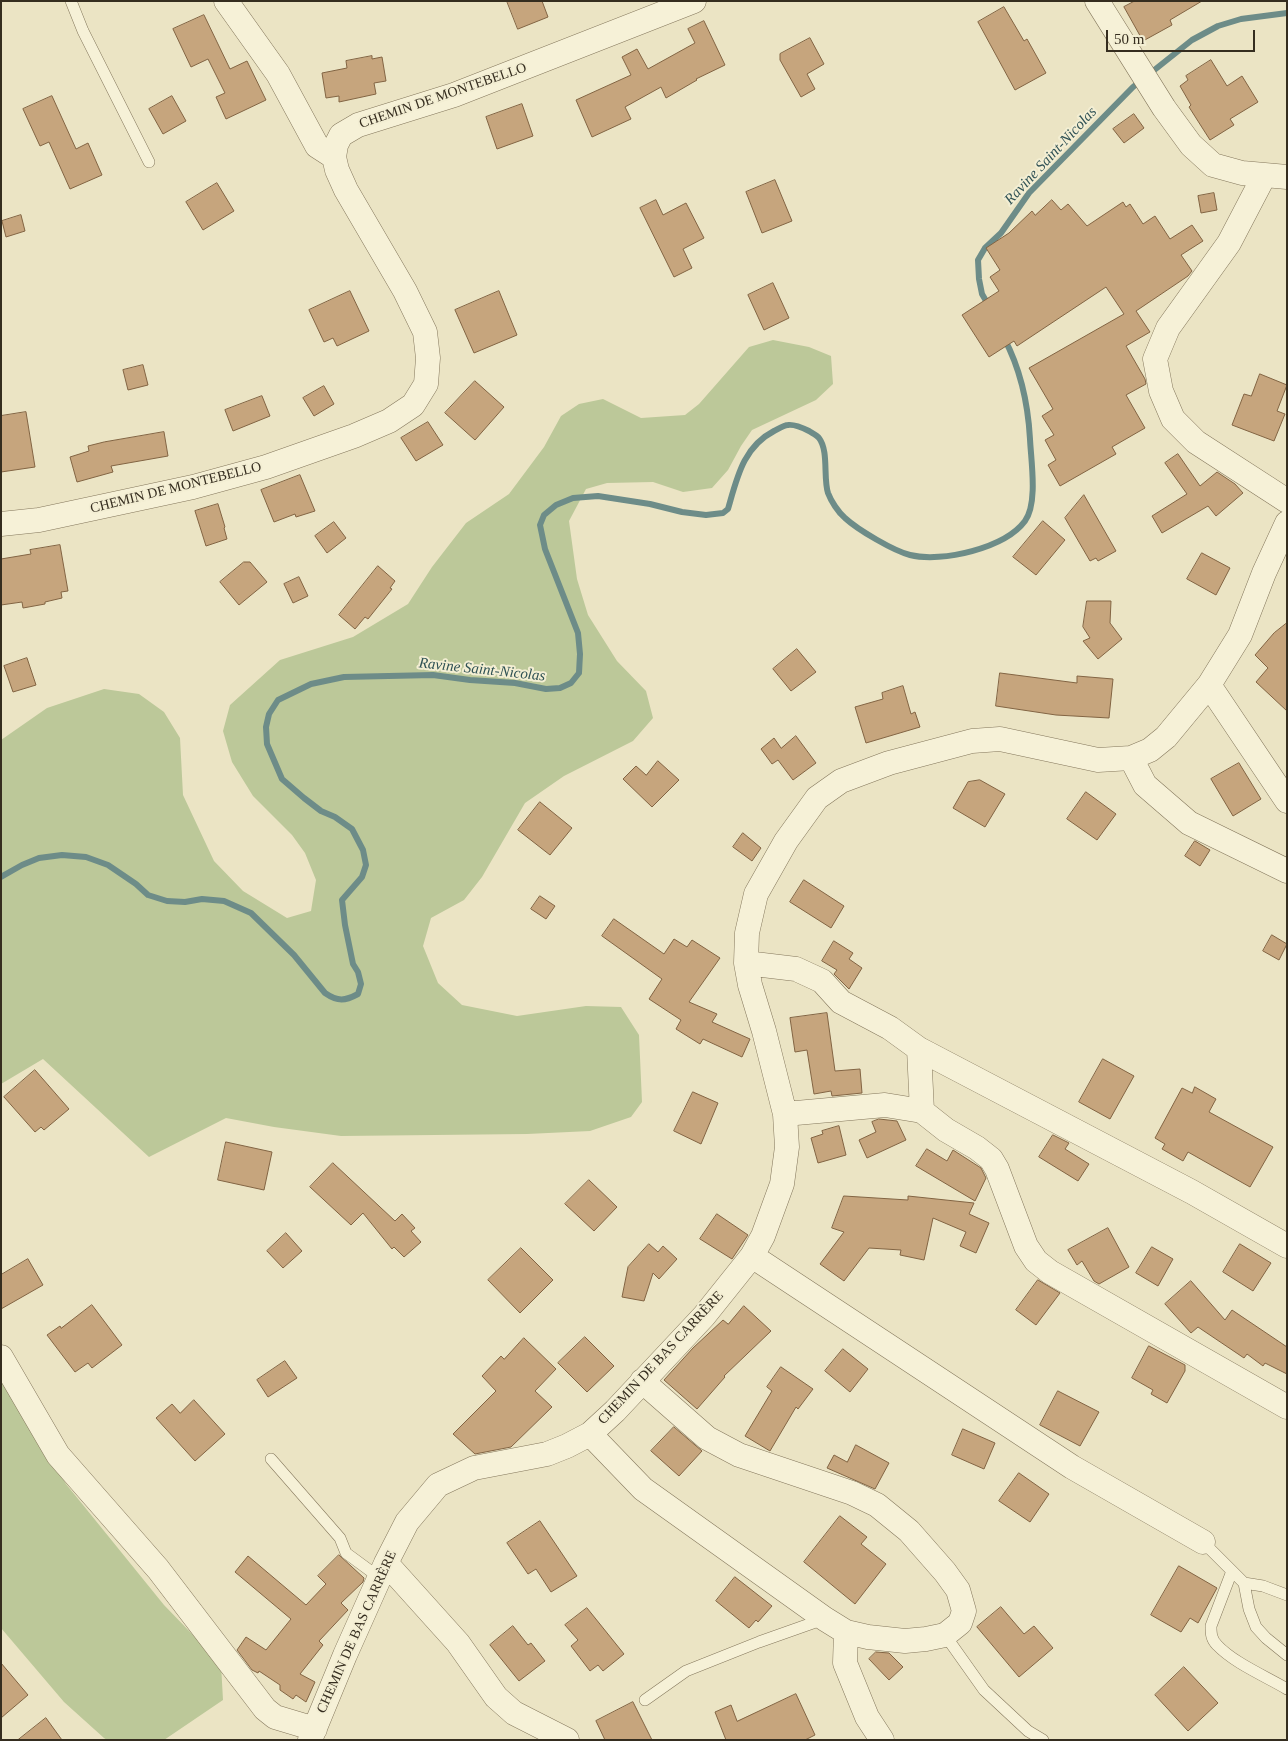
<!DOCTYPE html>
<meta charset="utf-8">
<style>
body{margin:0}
#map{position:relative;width:1288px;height:1741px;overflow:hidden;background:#ebe4c4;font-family:"Times New Roman",serif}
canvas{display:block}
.frame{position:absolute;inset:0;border:2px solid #352d1f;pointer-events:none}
.scale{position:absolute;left:1106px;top:30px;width:149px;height:22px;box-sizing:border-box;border:2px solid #352d1f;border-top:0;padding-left:6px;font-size:15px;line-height:18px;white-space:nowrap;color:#352d1f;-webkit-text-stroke:4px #f3eed3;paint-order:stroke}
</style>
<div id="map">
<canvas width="1288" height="1741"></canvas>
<div class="frame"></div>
<div class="scale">50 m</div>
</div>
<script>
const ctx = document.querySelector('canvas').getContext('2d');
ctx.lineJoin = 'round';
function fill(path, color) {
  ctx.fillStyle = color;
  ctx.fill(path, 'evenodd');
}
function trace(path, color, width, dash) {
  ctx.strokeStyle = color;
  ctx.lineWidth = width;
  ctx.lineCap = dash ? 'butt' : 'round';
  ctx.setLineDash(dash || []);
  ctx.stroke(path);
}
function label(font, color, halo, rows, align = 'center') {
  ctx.font = font + ' "Times New Roman",serif';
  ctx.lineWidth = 4;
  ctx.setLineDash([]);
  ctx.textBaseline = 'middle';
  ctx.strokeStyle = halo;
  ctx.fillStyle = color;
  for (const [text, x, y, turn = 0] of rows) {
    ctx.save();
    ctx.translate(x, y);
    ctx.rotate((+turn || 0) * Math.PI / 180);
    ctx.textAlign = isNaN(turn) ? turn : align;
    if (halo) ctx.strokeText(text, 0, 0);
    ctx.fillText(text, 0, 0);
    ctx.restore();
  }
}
const green = new Path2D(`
 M773 340 809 347 831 356 833 384 816 400 752 430 741 446 728 470 712 488 683 492 653 482 607 483 586 489 569 521 577 579 588 615 617 661 646 691 653 718 633 741 564 776 525 803 482 877 464 900 431 918 423 946 438 983 462 1005 517 1016 586 1006 621 1007 639 1035 642 1102 631 1117 590 1131 527 1134 341 1136 274 1127 226 1118 149 1157 43 1059 1 1084V740L47 708 104 689 139 694 164 712 180 738 183 795 214 861 243 891 287 918 311 911 316 880 305 853 292 835 253 796 232 762 223 731 230 705 280 660 353 637 408 604 432 567 466 523 509 494 544 447 561 416 579 404 603 399 641 418 685 415 699 404 749 347Z
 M1 1369 66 1484 164 1605 221 1664 223 1700 164 1740H107L104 1738 64 1702 1 1628Z`);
const stream = new Path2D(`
 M989 306 982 294 979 279 978 260 985 248 1001 233 1029 193 1133 87 1192 40 1218 26 1241 19 1287 13
 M1 877 22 865 39 858 62 855 86 857 108 865 136 884 148 895 167 901 185 902 202 899 224 901 251 913 294 955 325 993C338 1002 345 1001 358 994L361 984 358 972 353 964 345 925 342 900 362 877 366 865 363 850 352 829 335 817 321 811 304 798 282 779 267 744 266 727 269 714 278 700 311 684 344 677 433 675 470 680 515 683 546 689 560 688 571 683 579 673 580 654 578 633 545 549 540 525 544 515 556 505 573 498 598 496 650 504 682 512 706 515 723 513 728 509C737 478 743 447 774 431 778 429 784 425 788 425 795 424 803 428 809 431 812 433 817 435 819 438 829 451 823 478 828 493 831 501 838 512 845 518 858 530 894 551 910 555 942 563 1005 548 1025 521 1038 503 1031 461 1030 439 1028 403 1021 370 1004 338`);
const building = new Path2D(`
 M507 1H542L548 17 518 29Z
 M1135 1H1202L1170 20 1172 25 1143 41 1124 7Z
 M1004 7 1024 41 1027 39 1046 73 1015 90 978 22Z
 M204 15 230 69 247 61 266 100 226 119 216 97 225 93 208 59 191 67 173 29Z
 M704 21 725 65 696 79 697 80 666 98 661 87 625 107 631 119 592 137 576 100 631 75 622 57 637 49 648 69 695 43 688 29Z
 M810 38 824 64 807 74 815 89 801 97 780 60V54Z
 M372 56V59L382 57 386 81 374 83 376 94 339 102V96L326 98 322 73 347 68 346 61Z
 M1211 60 1227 86 1242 76 1258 102 1230 119 1234 125 1210 140 1189 107 1191 105 1180 86 1188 80 1186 76Z
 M52 96 76 149 88 143 102 175 70 189 49 142 40 146 23 109Z
 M172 96 186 121 163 134 149 109Z
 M522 104 533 136 497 149 486 117Z
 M1134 114 1144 128 1124 143 1113 129Z
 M775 180 792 221 762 233 746 192Z
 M217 183 234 211 203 230 186 202Z
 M1214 193 1217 210 1201 213 1198 196Z
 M656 200 663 215 686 203 704 238 683 249 692 268 674 277 640 208Z
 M1052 200 1061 210 1068 204 1087 226 1123 202 1126 207 1130 204 1143 224 1155 216 1170 239 1192 225 1203 241 1181 255 1192 271 1188 276 1136 311 1150 332 1126 346 1145 379 1146 384 1126 395 1145 428 1112 447 1116 454 1060 486 1048 465 1056 460 1045 440 1054 435 1042 416 1053 409 1029 368 1124 314 1106 287 1017 346 1014 341 989 357 962 315 999 291 990 277 1000 270 986 248 1009 233 1032 211 1035 215Z
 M21 215 25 231 6 237 2 221Z
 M773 283 789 318 764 330 748 295Z
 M350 291 369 331 337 346 333 338 324 342 309 310Z
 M499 291 517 335 474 353 455 310Z
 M143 365 148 385 128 390 123 370Z
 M1260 374 1287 385 1277 411 1285 414 1274 441 1232 425 1244 394 1251 396Z
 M475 381 504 407 475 440 445 413Z
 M324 386 334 404 314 416 303 398Z
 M262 396 270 416 233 431 225 410Z
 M26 412 35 467 1 472V416Z
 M428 422 443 445 416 461 401 438Z
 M164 432 168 456 111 466 113 472 77 482 70 457 89 451 88 446 104 442Z
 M1178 454 1200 486 1217 472 1235 484 1243 493 1216 516 1208 506 1162 533 1152 516 1187 494 1165 463Z
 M300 475 315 511 296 517 295 514 274 522 261 490Z
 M1084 495 1116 551 1098 561 1096 558 1090 561 1065 518Z
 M218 504 225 527 224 528 227 539 206 546 195 511Z
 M1043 521 1065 540 1036 575 1013 557Z
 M334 522 346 538 327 553 315 536Z
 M60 545 68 591 61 592 62 598 45 602V604L23 608 22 602 1 605V559L31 554 30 550Z
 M1202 553 1230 568 1216 595 1187 579Z
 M244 562H250L267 582 239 605 220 582Z
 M378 566 395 581 390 588 392 589 368 619 365 617 355 629 339 615Z
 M299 577 308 596 293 603 284 584Z
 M1087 601H1111L1110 623 1122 639 1098 659 1083 641 1090 638 1083 627Z
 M1287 623V711L1256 682 1268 668 1255 655 1274 633Z
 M797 649 816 672 791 691 773 669Z
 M27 658 36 685 13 692 4 666Z
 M1000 673 1077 683V676L1113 679 1109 718 1056 715 996 706Z
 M903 686 911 714 915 712 920 727 866 743 855 707 883 699 882 693Z
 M796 736 816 763 793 780 778 760 772 764 761 749 774 738 781 748Z
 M658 761 679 780 652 807 623 779 636 766 646 775Z
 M1239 763 1261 799 1233 816 1211 779Z
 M980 780 1005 794 985 827 953 808 968 782Z
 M1086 792 1116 814 1097 840 1067 819Z
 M540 802 572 828 550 855 518 830Z
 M743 833 761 848 752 861 733 847Z
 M1195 841 1210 850 1200 866 1185 856Z
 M804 880 844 906 831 928 790 902Z
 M540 896 555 906 546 919 531 909Z
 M614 919 664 954 674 939 687 947 692 940 720 958 689 1002 717 1014 712 1022 750 1039 742 1057 703 1039 700 1044 676 1029 681 1020 649 999 662 979 602 936Z
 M1272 935 1287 944 1279 960 1263 951Z
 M834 941 853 953 849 959 862 968 849 989 834 974 837 970 822 961Z
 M827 1013 835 1071 860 1069 862 1093 832 1096 831 1091 814 1094 807 1050 795 1052 790 1018Z
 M1103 1059 1134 1076 1110 1119 1079 1102Z
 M35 1070 69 1109 44 1130 41 1127 35 1132 4 1097Z
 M1195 1087 1216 1099 1209 1112 1273 1147 1250 1187 1188 1152 1183 1161 1162 1149 1165 1144 1155 1138 1182 1088 1192 1093Z
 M693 1092 718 1103 701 1144 674 1131Z
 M879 1119 897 1121 906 1140 867 1158 859 1140 876 1132 872 1122Z
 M839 1126 846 1155 818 1163 811 1138 823 1134 822 1131Z
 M1053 1135 1069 1143 1065 1149 1089 1164 1078 1181 1039 1157Z
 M226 1142 272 1152 264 1190 218 1180Z
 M927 1149 947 1161 953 1150 981 1168 986 1178 975 1201 916 1166Z
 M333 1163 395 1221 402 1214 415 1228 411 1231 421 1242 404 1257 394 1247 392 1249 363 1213 351 1225 310 1187Z
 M589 1180 617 1207 594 1231 565 1204Z
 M844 1196 908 1200V1196L974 1203 969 1214 989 1223 976 1253 960 1246 966 1232 933 1218 924 1260 900 1255 901 1250 869 1248 844 1281 820 1264 844 1232 832 1228Z
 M717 1214 748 1235 732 1259 700 1239Z
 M1108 1228 1129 1267 1099 1284 1094 1281 1082 1261 1077 1265 1068 1250Z
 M286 1233 302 1251 283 1268 267 1251Z
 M649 1244 658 1252 663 1246 677 1259 659 1279 653 1273 644 1301 622 1297 628 1267Z
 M1240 1244 1271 1263 1253 1291 1223 1272Z
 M1152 1247 1173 1259 1158 1286 1136 1273Z
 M521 1248 553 1280 520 1313 488 1280Z
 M28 1259 43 1285 1 1309V1275Z
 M1038 1280 1060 1293 1036 1325 1016 1310Z
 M1191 1281 1225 1320 1232 1310 1287 1347V1374L1265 1363 1263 1366 1247 1354 1244 1358 1198 1327 1191 1333 1165 1304Z
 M92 1305 122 1345 92 1368 88 1363 75 1372 47 1335 60 1326 61 1328Z
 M744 1306 771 1331 724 1376 725 1377 697 1409 664 1380 693 1348 723 1320 728 1324Z
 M585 1337 614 1366 587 1392 558 1363Z
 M524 1338 556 1369 535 1391 552 1407 511 1447 475 1454 453 1434 496 1391 482 1376 501 1356 504 1359Z
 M1149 1346 1185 1365V1371L1167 1403 1151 1394 1153 1390 1132 1378Z
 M843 1349 868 1369 850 1392 825 1371Z
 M285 1361 297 1378 268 1397 257 1380Z
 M781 1367 813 1389 798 1409 796 1407 770 1451 745 1436 772 1391 767 1387Z
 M1058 1391 1099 1412 1080 1446 1040 1425Z
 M194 1400 225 1434 195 1461 156 1418 172 1404 180 1413Z
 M674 1427 702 1451 679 1476 651 1451Z
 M963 1429 995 1443 984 1469 952 1455Z
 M856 1445 889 1463 875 1489 827 1468 834 1455 847 1462Z
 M1019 1473 1049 1494 1030 1522 999 1501Z
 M840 1516 867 1537 861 1544 886 1564 855 1604 804 1562Z
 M540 1521 577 1576 551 1592 536 1569 528 1574 507 1543Z
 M339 1555 364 1578 363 1582 341 1603 348 1610 319 1641 323 1645 300 1674 315 1682 306 1702 296 1695 293 1699 280 1690V1685L259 1671 258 1673 252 1670 237 1650 246 1637 266 1650 291 1619 235 1572 248 1556 306 1605 326 1584 318 1576Z
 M1179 1566 1217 1588 1198 1623 1190 1618 1181 1632 1151 1615Z
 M735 1577 772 1606 758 1622 756 1620 749 1628 716 1601Z
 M1001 1607 1024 1634 1034 1626 1053 1648 1019 1677 977 1627Z
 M587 1608 624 1654 603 1671 598 1665 590 1671 571 1646 578 1640 565 1625Z
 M513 1626 528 1645 531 1643 545 1661 519 1681 490 1645Z
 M876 1652 889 1653 903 1667 889 1680 869 1659Z
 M1 1663 28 1695 1 1718Z
 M1184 1667 1218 1703 1188 1731 1155 1695Z
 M796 1694 815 1735 805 1740H726L715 1712 731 1705 737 1721Z
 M633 1702 652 1740H605L596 1721Z
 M46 1718 62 1740H18Z`);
const service = new Path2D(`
 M71 1 83 31 149 162
 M271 1459 340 1538 346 1553 380 1578
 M1203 1542 1244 1583 1249 1609 1256 1627 1266 1638 1287 1655
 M1232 1571 1211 1626C1211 1633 1211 1639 1217 1645 1234 1663 1265 1676 1287 1689
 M1244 1583 1263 1586 1287 1595
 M945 1635 984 1690 1028 1731 1043 1740
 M645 1700 686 1671 759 1642 824 1619`);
const minor = new Path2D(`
 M226 1 278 74 317 146 334 157
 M1097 1 1164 108 1191 145 1213 165 1242 173 1287 177
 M1264 176 1229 243 1168 328 1155 359 1161 391 1173 419 1196 442 1287 501
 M1 524 39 520 193 487 266 467 354 436 389 421 413 405 426 384 428 358 425 332 405 291 346 190 337 170 334 157 336 145 341 135 358 125 454 95 694 1
 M1209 685 1287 801
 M1131 758 1145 785 1189 823 1287 871
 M746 963 796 969 822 981 841 1002 890 1028 919 1049 1192 1192 1287 1246
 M919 1049 922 1111
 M785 1114 885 1105 922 1111 946 1130 977 1148 991 1159 997 1169 1026 1246 1036 1261 1050 1272 1287 1407
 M752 1256 1072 1467 1203 1542
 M1 1357 58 1455 158 1569 265 1709 275 1717 315 1729
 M590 1434 643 1489 825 1619 846 1632 868 1637 905 1641 926 1639 945 1635 960 1623 964 1611 958 1590 945 1572 909 1531 877 1505 852 1493 739 1455 707 1438 642 1381
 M386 1563 458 1643 496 1697 514 1713 567 1740
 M846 1632 845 1663 867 1717 882 1740
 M310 1740 345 1655 386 1563 407 1522 438 1485 474 1468 547 1454 567 1446 590 1434 615 1411 704 1316 752 1256 763 1236 782 1184 787 1147 785 1114 764 1031 750 985 746 963 747 933 756 894 786 841 817 798 841 781 889 763 972 741 1000 739 1098 760 1131 758 1150 750 1166 737 1209 685 1240 635 1264 573 1287 523`);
const streetNames = [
 ["CHEMIN DE MONTEBELLO",443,96,-19],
 ["CHEMIN DE MONTEBELLO",176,488,-14],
 ["CHEMIN DE BAS CARRÈRE",661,1358,-47],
 ["CHEMIN DE BAS CARRÈRE",357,1632,-66]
];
const waterNames = [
 ["Ravine Saint-Nicolas",1051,156,-47],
 ["Ravine Saint-Nicolas",482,670,6]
];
fill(green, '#bcc899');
trace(stream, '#6d8c88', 6);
fill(building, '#c6a57d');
trace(building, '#826443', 1);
trace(service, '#84775c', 12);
trace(minor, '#84775c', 25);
trace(service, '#f6f1d7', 11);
trace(minor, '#f6f1d7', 24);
label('14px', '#352d1f', '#f3eed3', streetNames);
label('italic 15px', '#2f5154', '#f3eed3', waterNames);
</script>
